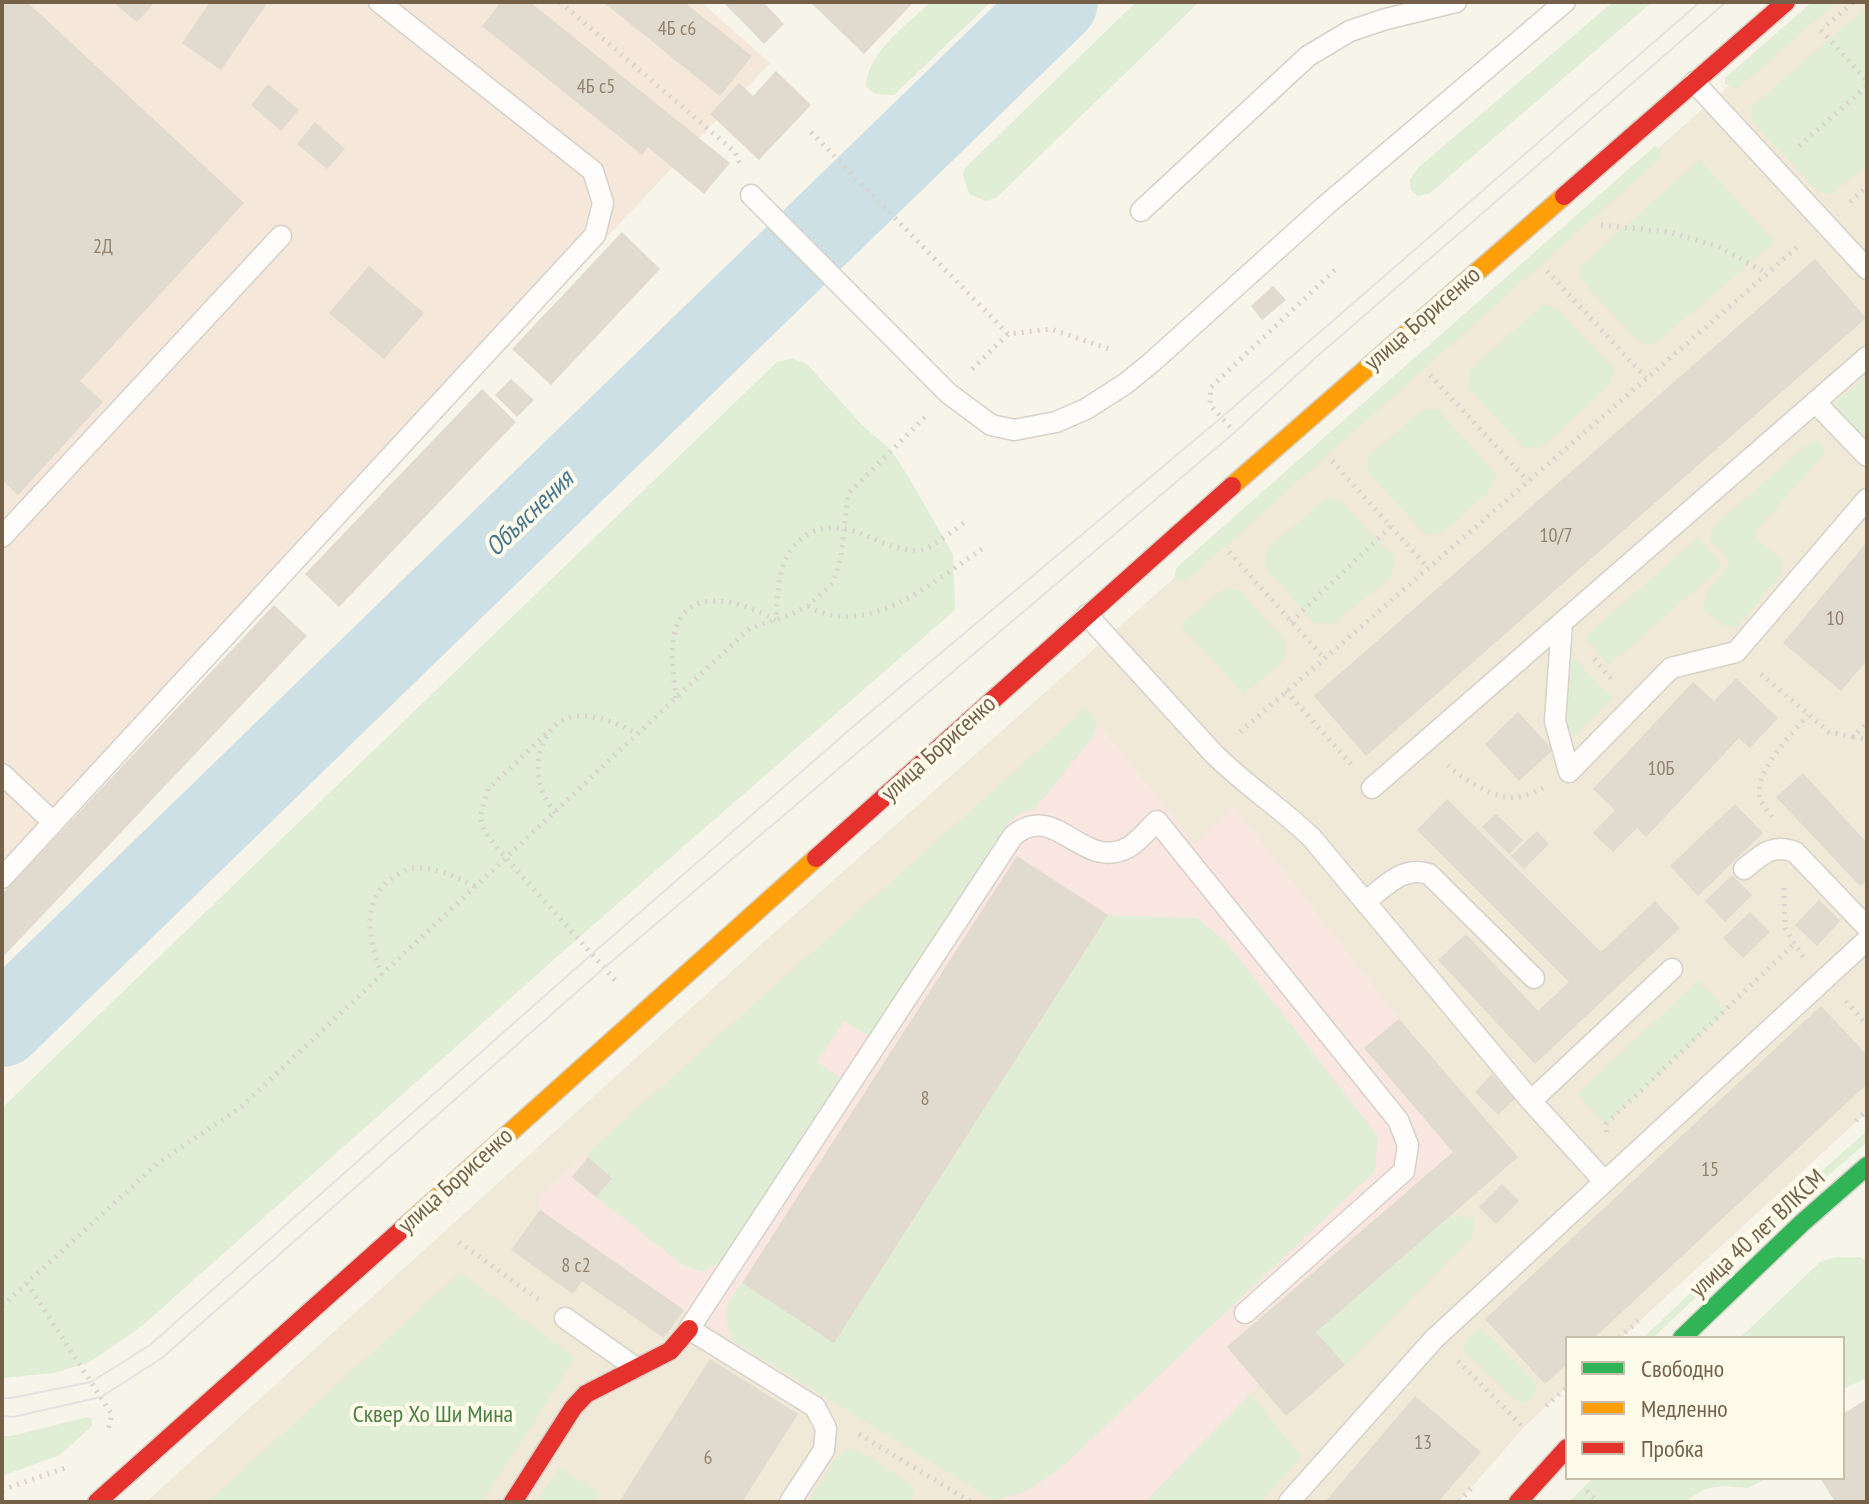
<!DOCTYPE html>
<meta charset="utf-8">
<style>
body{margin:0}
#map{position:relative;width:1869px;height:1504px;overflow:hidden;background:#f7f4ea;font-family:"PT Sans Narrow",sans-serif}
canvas{display:block}
.frame{position:absolute;inset:0;border:4px solid #75614a;pointer-events:none}
.legend{position:absolute;left:1565px;top:1336px;width:280px;height:144px;box-sizing:border-box;background:#fffbeb;border:2px solid #c8bdab;margin:0;padding:10px 14px;list-style:none;font-size:24px;color:#75614a}
.legend li{display:flex;align-items:center;gap:16px;height:40px}
.legend b{width:40px;border:2px solid #c8bdab}
</style>
<div id="map">
<canvas width="1869" height="1504"></canvas>
<div class="frame"></div>
<ul class="legend">
<li><b style="height:10px;background:#30b455"></b>Свободно</li>
<li><b style="height:10px;background:#ff9f0a"></b>Медленно</li>
<li><b style="height:10px;background:#e5322d"></b>Пробка</li>
</ul>
</div>
<script>
const ctx = document.querySelector('canvas').getContext('2d');
ctx.lineJoin = 'round';
function fill(path, color) {
  ctx.fillStyle = color;
  ctx.fill(path, 'evenodd');
}
function trace(path, color, width, dash) {
  ctx.strokeStyle = color;
  ctx.lineWidth = width;
  ctx.lineCap = dash ? 'butt' : 'round';
  ctx.setLineDash(dash || []);
  ctx.stroke(path);
}
function label(font, color, halo, rows, align = 'center') {
  ctx.font = font + ' "PT Sans Narrow",sans-serif';
  ctx.lineWidth = 8;
  ctx.setLineDash([]);
  ctx.textBaseline = 'middle';
  ctx.strokeStyle = halo;
  ctx.fillStyle = color;
  for (const [text, x, y, turn = 0] of rows) {
    ctx.save();
    ctx.translate(x, y);
    ctx.rotate((+turn || 0) * Math.PI / 180);
    ctx.textAlign = isNaN(turn) ? turn : align;
    if (halo) ctx.strokeText(text, 0, 0);
    ctx.fillText(text, 0, 0);
    ctx.restore();
  }
}
const residential = new Path2D(`
 M1823 2H1867V1112L1621 1338H1567V1387L1524 1427 1459 1502H146L774 933Z`);
const commercial = new Path2D(`
 M2 2H701L770 63 2 884Z`);
const medical = new Path2D(`
 M1086 708 1195 844 1234 807 1399 1019 1365 1049 1453 1152 1226 1346 1259 1385 1144 1502H998L684 1310 540 1210 538 1198Z`);
const green = new Path2D(`
 M931 2H991L894 95C882 95 874 96 866 86 868 51 907 25 931 2Z
 M1136 2H1199L996 198 986 201 969 194 963 175 965 168Z
 M1613 2H1652L1430 193 1418 196 1411 190 1410 179 1419 167Z
 M1812 2H1836L1738 88 1725 84V78Z
 M1867 7V164L1831 195 1819 192 1751 120 1752 107Z
 M1655 146 1662 152 1658 160 1187 580 1181 581 1175 576 1176 568Z
 M1700 160 1775 242 1654 344H1642L1580 279V267Z
 M1542 305 1556 308 1615 370 1607 387 1542 447 1524 448 1468 387 1470 371Z
 M792 358 807 364 862 425 891 450 906 473 953 554 955 610 568 947 143 1325 90 1362 54 1373 2 1378V1108L777 362Z
 M1865 377H1867V430L1863 434 1857 433 1835 410 1836 403Z
 M1424 409 1439 411 1497 475 1489 491 1442 533 1425 534 1368 472 1369 456Z
 M1817 441 1825 448 1824 453 1755 532 1756 538 1782 561V572L1736 628 1725 626 1704 610 1706 593 1729 566 1728 558 1710 539 1712 528 1807 445Z
 M1327 498 1341 501 1395 559 1391 576 1333 624 1313 622 1265 566 1266 550Z
 M1698 538 1722 566 1609 665 1585 637Z
 M1225 588 1240 591 1287 644 1284 659 1244 694 1181 625Z
 M1573 657 1612 698 1574 736 1564 726Z
 M1086 708 1098 724 1092 738 1034 810 1019 813 1007 824 869 1036 844 1021 817 1062 841 1078 721 1261 702 1272 683 1265 596 1197 612 1178 588 1157 590 1151Z
 M1108 915 1197 918 1226 942 1378 1136 1375 1171 1061 1468 1027 1491 995 1501 733 1340C721 1311 724 1308 742 1283L834 1342Z
 M1698 981 1726 1010 1606 1124 1578 1094Z
 M1867 1131V1142L1788 1210 1653 1338H1643L1783 1205Z
 M1464 1216 1474 1220 1473 1235 1345 1365 1316 1332 1448 1217Z
 M1837 1257H1860L1867 1262V1378L1843 1389V1338H1740L1820 1262Z
 M460 1273 575 1358 482 1502H208Z
 M1480 1329 1486 1332 1534 1382 1537 1388C1534 1397 1530 1401 1521 1403L1516 1400 1465 1351 1464 1345 1467 1339Z
 M1250 1394 1301 1457 1260 1502H1145Z
 M87 1417 92 1419V1426L60 1455 2 1476V1436H11Z
 M847 1449H856L910 1483 914 1494 909 1502H808L838 1455Z
 M559 1468 600 1493 595 1502H537Z
 M1593 1478H1768L1747 1488 1724 1486 1705 1489 1684 1502H1569Z`);
const river = new Path2D(`
 M2 1026 1057 2`);
const building = new Path2D(`
 M2 2H27L244 203 80 381 103 402 18 495 2 480Z
 M113 2H155L137 22Z
 M210 2H268L221 70 182 43Z
 M501 2H530L730 163 704 194 648 147 642 155 482 26Z
 M603 2H684L752 56 720 96Z
 M723 2H763L784 24 764 44Z
 M810 2H910L912 4 864 54Z
 M776 71 811 105 759 160 710 114 739 83 753 96Z
 M268 84 299 110 281 131 251 105Z
 M315 122 345 149 327 169 297 144Z
 M622 232 660 269 551 385 512 349Z
 M1815 259 1866 318 1366 756 1314 696Z
 M369 266 424 313 384 359 329 313Z
 M1273 286 1286 300 1262 320 1251 306Z
 M511 379 534 400 517 417 495 395Z
 M482 389 516 422 339 607 305 574Z
 M1867 542V660L1841 691 1783 643Z
 M274 605 307 636 2 958V894Z
 M1736 678 1778 718 1750 748 1739 738 1646 837 1637 828 1613 852 1593 833 1615 810 1593 789 1693 682 1714 701Z
 M1518 712 1553 750 1519 781 1485 744Z
 M1803 773 1867 843V880L1860 886 1776 797Z
 M1447 799 1601 952 1655 901 1680 928 1535 1064 1438 960 1466 934 1538 1011 1569 982 1417 830Z
 M1735 804 1763 833 1698 896 1670 866Z
 M1496 814 1523 840 1509 854 1482 827Z
 M1537 831 1549 844 1524 869 1511 856Z
 M1017 856 1108 915 834 1343 742 1283Z
 M1732 875 1752 895 1725 922 1705 901Z
 M1819 900 1840 921 1817 946 1795 925Z
 M1750 912 1770 932 1743 958 1723 938Z
 M1821 1006 1867 1055V1084L1594 1338H1567V1364L1545 1384 1485 1319Z
 M1399 1019 1518 1157 1316 1332 1345 1365 1286 1416 1227 1347 1453 1152 1364 1048Z
 M1492 1074 1515 1099 1498 1115 1475 1092Z
 M588 1157 612 1178 596 1197 572 1177Z
 M1502 1184 1519 1201 1496 1224 1479 1207Z
 M540 1210 684 1310 664 1338 582 1281 573 1294 511 1250Z
 M710 1359 798 1414 742 1502H619Z
 M1415 1396 1481 1452 1438 1502H1325Z
 M1867 1399V1502H1835L1820 1478H1843V1414Z`);
const path = new Path2D(`
 M560 2 735 152 740 164
 M1827 25 1853 2
 M1821 30 1867 81
 M811 132 1008 334 1051 329 1112 350
 M1799 146 1867 86
 M1850 202 1867 187
 M1601 225 1669 232 1717 246 1766 273
 M1547 271 1646 378
 M972 369 1008 334
 M1430 375 1528 481
 M1230 427 1210 405 1211 387 1336 269
 M1332 461 1428 568
 M1229 552 1324 658
 M808 606C867 641 934 581 982 549
 M1291 622 1391 526
 M1594 659 1614 682
 M1761 674 1829 732 1853 737 1867 723
 M1286 691 1351 764
 M676 698C674 678 670 656 674 636 684 582 743 602 776 620 778 587 778 550 810 533 846 516 875 546 910 550 913 550 919 551 922 550 935 546 956 528 968 520
 M1240 732 1800 245
 M546 734 488 789 480 818 484 831 506 858 615 980
 M1853 737 1867 739
 M1448 765C1458 776 1490 795 1505 797 1518 800 1532 793 1543 788
 M555 813C549 804 543 795 540 785 533 757 545 719 578 716 600 715 619 725 638 734
 M1772 817C1769 812 1763 806 1761 801 1750 775 1792 734 1808 715
 M1784 888 1785 928 1803 957
 M382 975C370 944 360 907 388 881 396 875 406 868 416 868 438 868 457 877 476 887
 M1846 1001 1867 1025
 M1856 1121 1867 1111
 M1607 1132 1606 1124 1794 944
 M459 1242 539 1300
 M27 1283 112 1415 108 1430
 M2 1306 158 1163 240 1108 750 628 787 616 808 606 833 583 841 557 848 494 926 416
 M1619 1338 1639 1320
 M1458 1361 1524 1428
 M1546 1406 1567 1387
 M859 1434 971 1502
 M2 1490 65 1468
 M1587 1491 1598 1502
 M1459 1502 1474 1485`);
const lane = new Path2D(`
 M1694 82 1867 269
 M751 195 948 393 991 425 1014 430 1056 422 1086 409 1125 384 1151 363 1325 206 1565 2
 M1141 211 1308 56 1350 31 1386 19 1456 2
 M1815 402 1867 456
 M2 537 281 236
 M1087 615 1214 754C1245 785 1281 808 1312 838L1531 1101 1604 1181
 M1562 623 1555 721 1569 772 1671 668 1736 652 1867 499
 M2 774 52 821
 M1372 788 1867 357
 M1744 869C1761 855 1772 843 1795 852L1867 927
 M2 878 595 235 603 203 593 171 379 2
 M1365 902C1385 887 1402 865 1429 874L1534 978
 M1531 1101 1672 969
 M565 1318 636 1368
 M790 1502 824 1450 826 1428 815 1407 689 1329 1013 836C1056 799 1082 873 1129 847 1139 841 1148 829 1157 821L1398 1120 1408 1145 1404 1171 1245 1313
 M1289 1502 1434 1339 1867 940`);
const fast = new Path2D(`
 M1682 1338 1802 1223 1867 1166`);
const slow = new Path2D(`
 M1232 486 1564 196
 M409 1223 816 858`);
const jam = new Path2D(`
 M1564 196 1786 2
 M816 858 1232 486
 M97 1502 409 1223
 M513 1502 573 1408 586 1394 670 1351 689 1329
 M1518 1502 1567 1448`);
const tram = new Path2D(`
 M2 1398H11L91 1382 150 1345 592 954 855 725 1222 417 1700 2
 M2 1416 13 1417 101 1397 162 1358 604 968 1235 432 1313 360 1726 2`);
const numberNames = [
 ["4Б с6",677,29],
 ["4Б с5",596,87],
 ["2Д",103,247],
 ["10/7",1556,536],
 ["10",1835,619],
 ["10Б",1661,769],
 ["8",925,1099],
 ["15",1710,1170],
 ["8 с2",576,1266],
 ["13",1423,1443],
 ["6",708,1458]
];
const streetNames = [
 ["улица Борисенко",1423,319,-41],
 ["улица Борисенко",939,749,-42],
 ["улица Борисенко",456,1181,-42],
 ["улица 40 лет ВЛКСМ",1758,1234,-43]
];
const parkNames = [
 ["Сквер Хо Ши Мина",433,1415]
];
const waterNames = [
 ["Объяснения",530,514,-44]
];
fill(residential, '#f0e9d8');
fill(commercial, '#f5e8db');
fill(medical, '#f9e6e0');
fill(green, '#dfeed5');
trace(river, '#cce0e6', 82);
fill(building, '#e1dacf');
trace(lane, '#d6d1c9', 23);
trace(fast, '#d6d1c8', 21);
trace(slow, '#d6d1c8', 21);
trace(jam, '#d6d1c8', 21);
trace(path, '#dad4ce', 5, [2, 6]);
trace(lane, '#fefdfc', 20);
trace(fast, '#30b455', 18);
trace(slow, '#ff9f0a', 18);
trace(jam, '#e5322d', 18);
trace(tram, '#e5e2e4', 2);
label('20px', '#92826e', null, numberNames);
label('24px', '#75614a', '#fffbeb', streetNames);
label('24px', '#4c8045', '#fffbeb', parkNames);
label('italic 26px', '#47768f', '#fffbeb', waterNames);
</script>
